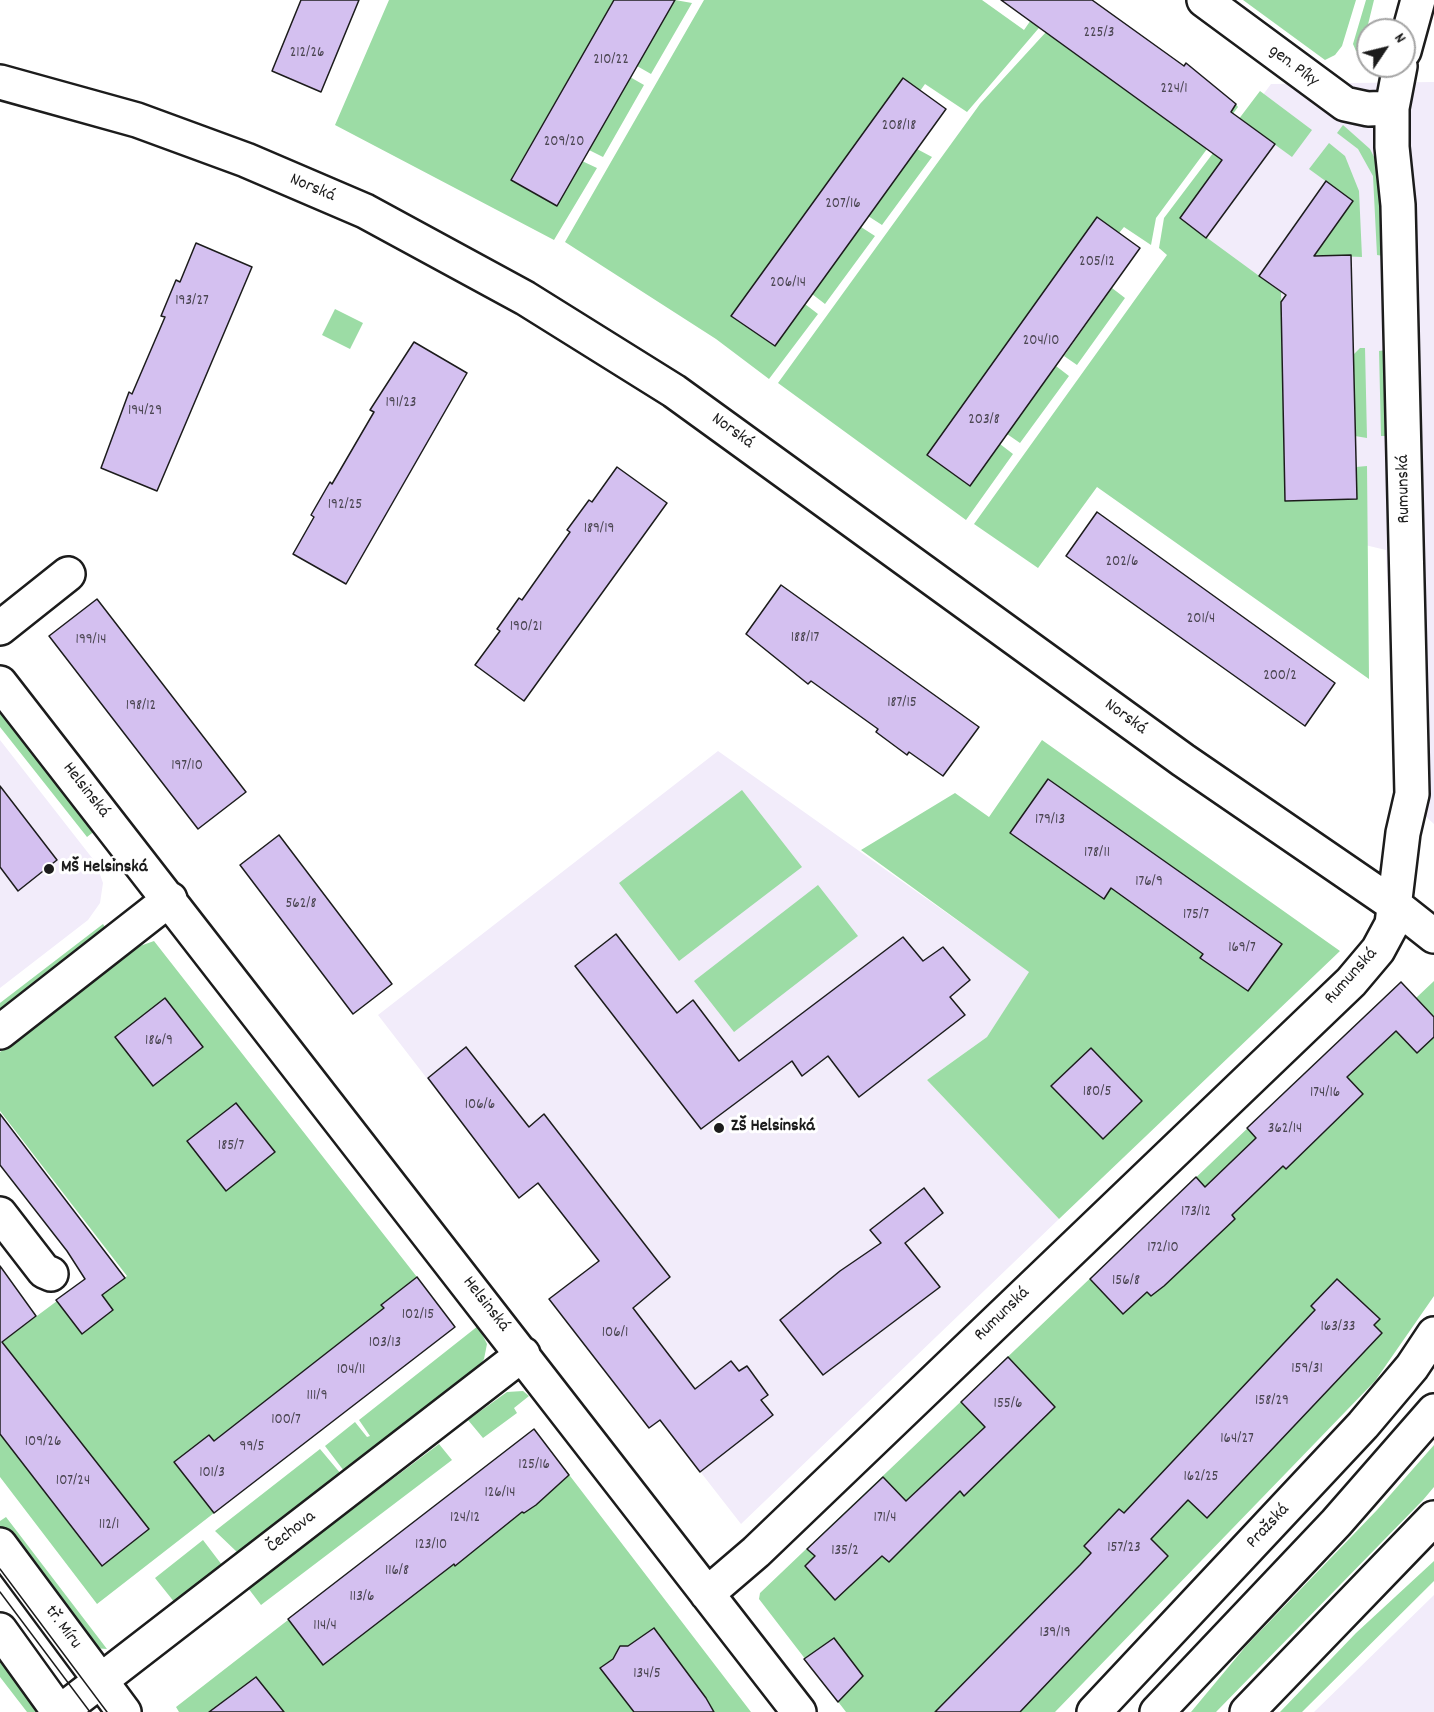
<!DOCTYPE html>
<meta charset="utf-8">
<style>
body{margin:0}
#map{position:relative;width:1434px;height:1712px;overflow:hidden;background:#fff;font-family:Dekko,sans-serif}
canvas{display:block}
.north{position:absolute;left:1356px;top:18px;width:60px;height:60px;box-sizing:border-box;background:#fff;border:2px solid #a4a4a4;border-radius:50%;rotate:55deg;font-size:16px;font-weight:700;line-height:24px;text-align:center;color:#1c1c1c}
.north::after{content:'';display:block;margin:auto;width:21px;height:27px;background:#1c1c1c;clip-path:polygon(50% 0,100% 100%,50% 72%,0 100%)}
</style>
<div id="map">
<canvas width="1434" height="1712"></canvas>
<div class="north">N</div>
</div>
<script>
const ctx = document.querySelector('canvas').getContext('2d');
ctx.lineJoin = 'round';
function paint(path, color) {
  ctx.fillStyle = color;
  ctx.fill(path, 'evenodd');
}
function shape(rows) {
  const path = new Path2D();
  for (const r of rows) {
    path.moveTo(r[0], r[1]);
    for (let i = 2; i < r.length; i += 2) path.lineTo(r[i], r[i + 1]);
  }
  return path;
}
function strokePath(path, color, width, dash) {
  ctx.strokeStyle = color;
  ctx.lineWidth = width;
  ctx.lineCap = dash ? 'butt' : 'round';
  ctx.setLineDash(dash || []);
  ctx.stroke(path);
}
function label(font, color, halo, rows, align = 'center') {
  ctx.font = font + ' Dekko,sans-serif';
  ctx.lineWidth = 6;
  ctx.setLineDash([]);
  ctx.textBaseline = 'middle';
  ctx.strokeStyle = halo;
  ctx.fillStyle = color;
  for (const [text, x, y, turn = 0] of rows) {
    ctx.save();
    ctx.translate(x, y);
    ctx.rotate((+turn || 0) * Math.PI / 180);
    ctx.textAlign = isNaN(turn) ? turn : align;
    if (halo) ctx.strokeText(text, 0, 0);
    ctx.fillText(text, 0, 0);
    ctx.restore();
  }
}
const built = shape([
 [1434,82,1434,824,1396,790,1386,550,1268,522,1171,218,1271,84],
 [0,740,96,863,103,883,100,903,88,920,0,988],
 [718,751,1030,972,987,1037,927,1080,1059,1219,741,1524,660,1420,649,1428,549,1299,599,1261,558,1208,547,1177,519,1198,378,1015],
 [1434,1595,1434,1712,1314,1712,1433,1596]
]);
const green = shape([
 [389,0,614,0,511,179,582,161,597,168,554,240,335,125],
 [675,0,692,3,651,74,637,66],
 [704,0,982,0,1024,30,1042,4,1050,15,967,112,925,84,920,91,903,78,731,316,775,346,805,304,818,314,769,379,716,339,565,242],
 [1243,0,1356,0,1342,46,1335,55,1325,60],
 [1366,0,1374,0,1363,45,1368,47,1368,54,1363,55,1356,51,1353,44],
 [1046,32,1205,147,1236,104,1238,107,1156,218,1151,245,1124,227,1119,233,1097,217,927,455,970,486,1000,444,1013,454,966,520,778,383,980,104],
 [630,77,644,85,603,157,589,150],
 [1260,91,1312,130,1292,157,1248,125,1180,218,1281,292,1285,501,1356,499,1356,467,1367,466,1369,679,1097,487,1038,568,974,524,1167,255,1159,248,1164,218],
 [1343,125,1370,149,1380,169,1384,256,1377,255,1373,176,1358,149,1337,133],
 [1329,143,1345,156,1359,191,1362,257,1315,255,1353,201,1309,169],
 [917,149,932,157,882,225,868,216],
 [861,227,875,236,825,304,812,294],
 [1112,288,1125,298,1077,365,1064,356],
 [335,309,363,323,350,349,322,335],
 [1360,348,1365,348,1367,438,1355,436,1353,355],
 [1386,350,1389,436,1381,436,1379,351],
 [1056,366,1069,376,1020,443,1007,434],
 [0,706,96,830,87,837,0,727],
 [1042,740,1340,951,1059,1219,927,1080,987,1037,1029,972,861,850,955,793,989,817],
 [742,790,802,867,679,961,619,883],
 [818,885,858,936,734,1032,694,981],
 [103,924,107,930,0,1011,0,1003],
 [154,941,417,1277,382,1304,383,1309,214,1441,209,1435,174,1462,214,1513,97,1604,0,1477,0,1434,101,1566,149,1529,2,1342,57,1301,82,1334,113,1310,102,1295,127,1276,0,1111,0,1052,140,946],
 [1434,981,1434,1296,1375,1381,1055,1712,846,1712,759,1599,760,1593,1401,982,1416,998],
 [478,1326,487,1344,484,1359,478,1367,344,1471,325,1446,355,1422,367,1437,370,1436,359,1420],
 [523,1391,529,1396,514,1408,517,1413,483,1438,468,1420,507,1392],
 [534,1429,751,1712,179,1712,176,1707],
 [439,1444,452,1460,261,1605,248,1588],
 [1434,1445,1434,1487,1423,1500,1216,1712,1191,1712,1246,1646,1377,1510],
 [320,1449,341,1474,238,1553,215,1531],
 [6,1517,107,1649,94,1648,0,1529,0,1521],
 [203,1540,222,1565,175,1603,155,1578],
 [1434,1561,1434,1581,1302,1712,1280,1712,1356,1633],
 [0,1649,46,1712,27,1712,0,1677]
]);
const building = shape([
 [301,0,359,0,321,92,272,71,301,0],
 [614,0,675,0,557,206,511,180,614,0],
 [1001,0,1092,0,1184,66,1186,63,1236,104,1231,112,1275,144,1206,238,1180,218,1222,160,1001,0],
 [903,78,946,109,775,346,731,316,903,78],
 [1326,181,1353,201,1314,256,1351,255,1357,499,1285,501,1281,302,1286,295,1259,276,1326,181],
 [1097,217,1140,248,970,486,927,455,1097,217],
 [196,243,252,267,157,491,101,468,129,392,132,394,165,317,161,316,176,280,180,282,196,243],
 [414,342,467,373,346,584,293,554,314,517,311,515,330,482,332,484,374,412,370,410,414,342],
 [617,467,667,503,524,701,475,665,500,631,497,629,519,598,522,600,570,532,567,530,589,500,592,502,617,467],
 [1097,512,1335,683,1305,726,1066,556,1097,512],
 [781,585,979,727,943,776,909,752,907,755,876,732,878,729,811,681,808,684,746,634,781,585],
 [97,599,246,792,198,829,49,636,97,599],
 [1048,779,1282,944,1248,991,1200,958,1203,954,1111,888,1104,899,1010,833,1048,779],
 [0,786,57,860,18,891,0,867,0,786],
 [279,835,392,984,353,1014,240,865,279,835],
 [616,934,677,1013,693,1000,739,1061,903,937,923,961,943,947,970,980,950,997,965,1015,859,1097,828,1056,802,1076,792,1061,701,1129,575,966,616,934],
 [1401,982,1434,1017,1434,1037,1417,1053,1396,1031,1347,1077,1363,1094,1286,1169,1283,1166,1232,1215,1235,1219,1164,1286,1151,1296,1147,1292,1123,1314,1090,1279,1196,1177,1205,1187,1256,1138,1247,1128,1401,982],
 [165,998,203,1047,153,1086,115,1037,165,998],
 [466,1047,529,1127,544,1114,670,1277,633,1308,695,1389,731,1361,739,1371,747,1366,768,1395,761,1400,773,1415,700,1472,660,1420,649,1428,549,1299,599,1261,538,1183,519,1198,428,1078,466,1047],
 [1091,1048,1142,1101,1103,1139,1051,1086,1091,1048],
 [236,1103,275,1152,226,1191,187,1141,236,1103],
 [0,1114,125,1278,102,1295,113,1310,82,1334,56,1300,85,1279,67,1251,0,1165,0,1114],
 [924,1188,943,1213,905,1243,940,1287,823,1375,780,1320,840,1271,881,1243,870,1230,924,1188],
 [0,1266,36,1316,2,1342,149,1529,102,1566,0,1434,0,1266],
 [417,1277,455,1327,214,1513,174,1462,209,1435,214,1441,384,1308,381,1305,417,1277],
 [1337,1279,1380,1319,1374,1325,1382,1333,1207,1518,1188,1500,1151,1539,1168,1556,1020,1712,935,1712,1080,1565,1091,1553,1084,1546,1119,1509,1124,1513,1315,1310,1311,1306,1337,1279],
 [1008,1357,1055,1407,964,1496,960,1491,889,1562,882,1556,835,1600,805,1566,815,1556,807,1549,883,1477,906,1501,985,1427,961,1402,1008,1357],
 [534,1429,569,1475,536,1505,524,1513,522,1512,455,1566,454,1564,323,1665,288,1619,534,1429],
 [654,1628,706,1698,714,1712,634,1712,600,1668,613,1659,620,1646,628,1646,654,1628],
 [834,1638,863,1676,838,1702,804,1659,834,1638],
 [256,1677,284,1712,209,1712,256,1677]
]);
const minor = shape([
 [1204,0,1345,104,1368,109,1392,108],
 [1404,51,1418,0],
 [0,82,137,120,246,160,365,211,525,298,674,391,1183,760,1396,906,1434,936],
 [0,628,68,574],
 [0,683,799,1712],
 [0,1032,170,899],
 [0,1214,44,1271,51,1274],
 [707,1594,756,1552,1351,982,1378,950,1392,924,1403,833,1412,794,1398,205,1392,147,1392,108,1400,66],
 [60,1712,523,1354],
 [1094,1712,1363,1425,1412,1367,1434,1334]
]);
const major = shape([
 [0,1545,124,1712],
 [0,1630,59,1712],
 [1157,1712,1336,1523,1434,1411],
 [1247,1712,1434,1518]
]);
const tram = shape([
 [0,1569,107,1712],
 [0,1592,90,1712]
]);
const markers = [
 [49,869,6,"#1c1c1c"],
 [719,1128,6,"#1c1c1c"]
];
const numberNames = [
 ["225/3",1099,34],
 ["212/26",307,54],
 ["210/22",611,61],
 ["224/1",1174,90],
 ["208/18",899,127],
 ["209/20",564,143],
 ["207/16",843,205],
 ["205/12",1097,263],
 ["206/14",788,284],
 ["193/27",192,302],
 ["204/10",1041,342],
 ["191/23",401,404],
 ["194/29",145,412],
 ["203/8",984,421],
 ["192/25",345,506],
 ["189/19",599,530],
 ["202/6",1122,563],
 ["201/4",1201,620],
 ["190/21",526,628],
 ["188/17",805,639],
 ["199/14",91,641],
 ["200/2",1280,677],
 ["187/15",902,704],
 ["198/12",141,707],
 ["197/10",187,767],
 ["179/13",1050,821],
 ["178/11",1097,854],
 ["176/9",1149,883],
 ["562/8",301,905],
 ["175/7",1196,916],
 ["169/7",1242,949],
 ["186/9",159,1042],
 ["180/5",1097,1093],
 ["174/16",1325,1094],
 ["106/6",480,1106],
 ["362/14",1285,1130],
 ["185/7",231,1147],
 ["173/12",1196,1213],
 ["172/10",1163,1249],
 ["156/8",1126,1282],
 ["102/15",418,1316],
 ["163/33",1338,1328],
 ["106/1",615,1334],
 ["103/13",385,1344],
 ["159/31",1307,1370],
 ["104/11",351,1371],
 ["111/9",317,1397],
 ["158/29",1272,1402],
 ["155/6",1008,1405],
 ["100/7",286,1421],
 ["164/27",1237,1440],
 ["109/26",43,1443],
 ["99/5",252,1448],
 ["125/16",534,1466],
 ["101/3",212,1474],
 ["162/25",1201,1478],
 ["107/24",73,1482],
 ["126/14",500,1494],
 ["124/12",465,1519],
 ["171/4",885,1519],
 ["112/1",109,1526],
 ["123/10",431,1546],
 ["157/23",1124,1549],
 ["135/2",845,1552],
 ["116/8",397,1572],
 ["113/6",362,1598],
 ["114/4",325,1627],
 ["139/19",1055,1634],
 ["134/5",647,1675]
];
const streetNames = [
 ["gen. Píky",1293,67,37],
 ["Norská",312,189,23],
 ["Norská",732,432,36],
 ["Rumunská",1405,489,-91],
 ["Norská",1125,718,36],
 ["Helsinská",85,791,52],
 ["Rumunská",1352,977,-48],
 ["Helsinská",485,1305,52],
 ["Rumunská",1003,1315,-44],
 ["Pražská",1269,1527,-47],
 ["Čechova",292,1533,-38],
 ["tř. Míru",62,1628,53]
];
const poiNames = [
 ["MŠ Helsinská",61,869],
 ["ZŠ Helsinská",731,1128]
];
paint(built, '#f2ecfa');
paint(green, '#9cdca5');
paint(building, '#d4c0f0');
strokePath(building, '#1c1c1c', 1.5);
strokePath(minor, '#1c1c1c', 38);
strokePath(major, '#1c1c1c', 38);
strokePath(minor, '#fff', 33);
strokePath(major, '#fff', 33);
strokePath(tram, '#1c1c1c', 1.5);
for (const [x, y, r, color] of markers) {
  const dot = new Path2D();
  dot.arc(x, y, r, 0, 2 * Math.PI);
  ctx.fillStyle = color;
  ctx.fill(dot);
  strokePath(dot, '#fff', 2);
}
label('15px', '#4a4551', null, numberNames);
label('18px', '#1c1c1c', '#fff', streetNames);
label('bold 18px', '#1c1c1c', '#fff', poiNames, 'left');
</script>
